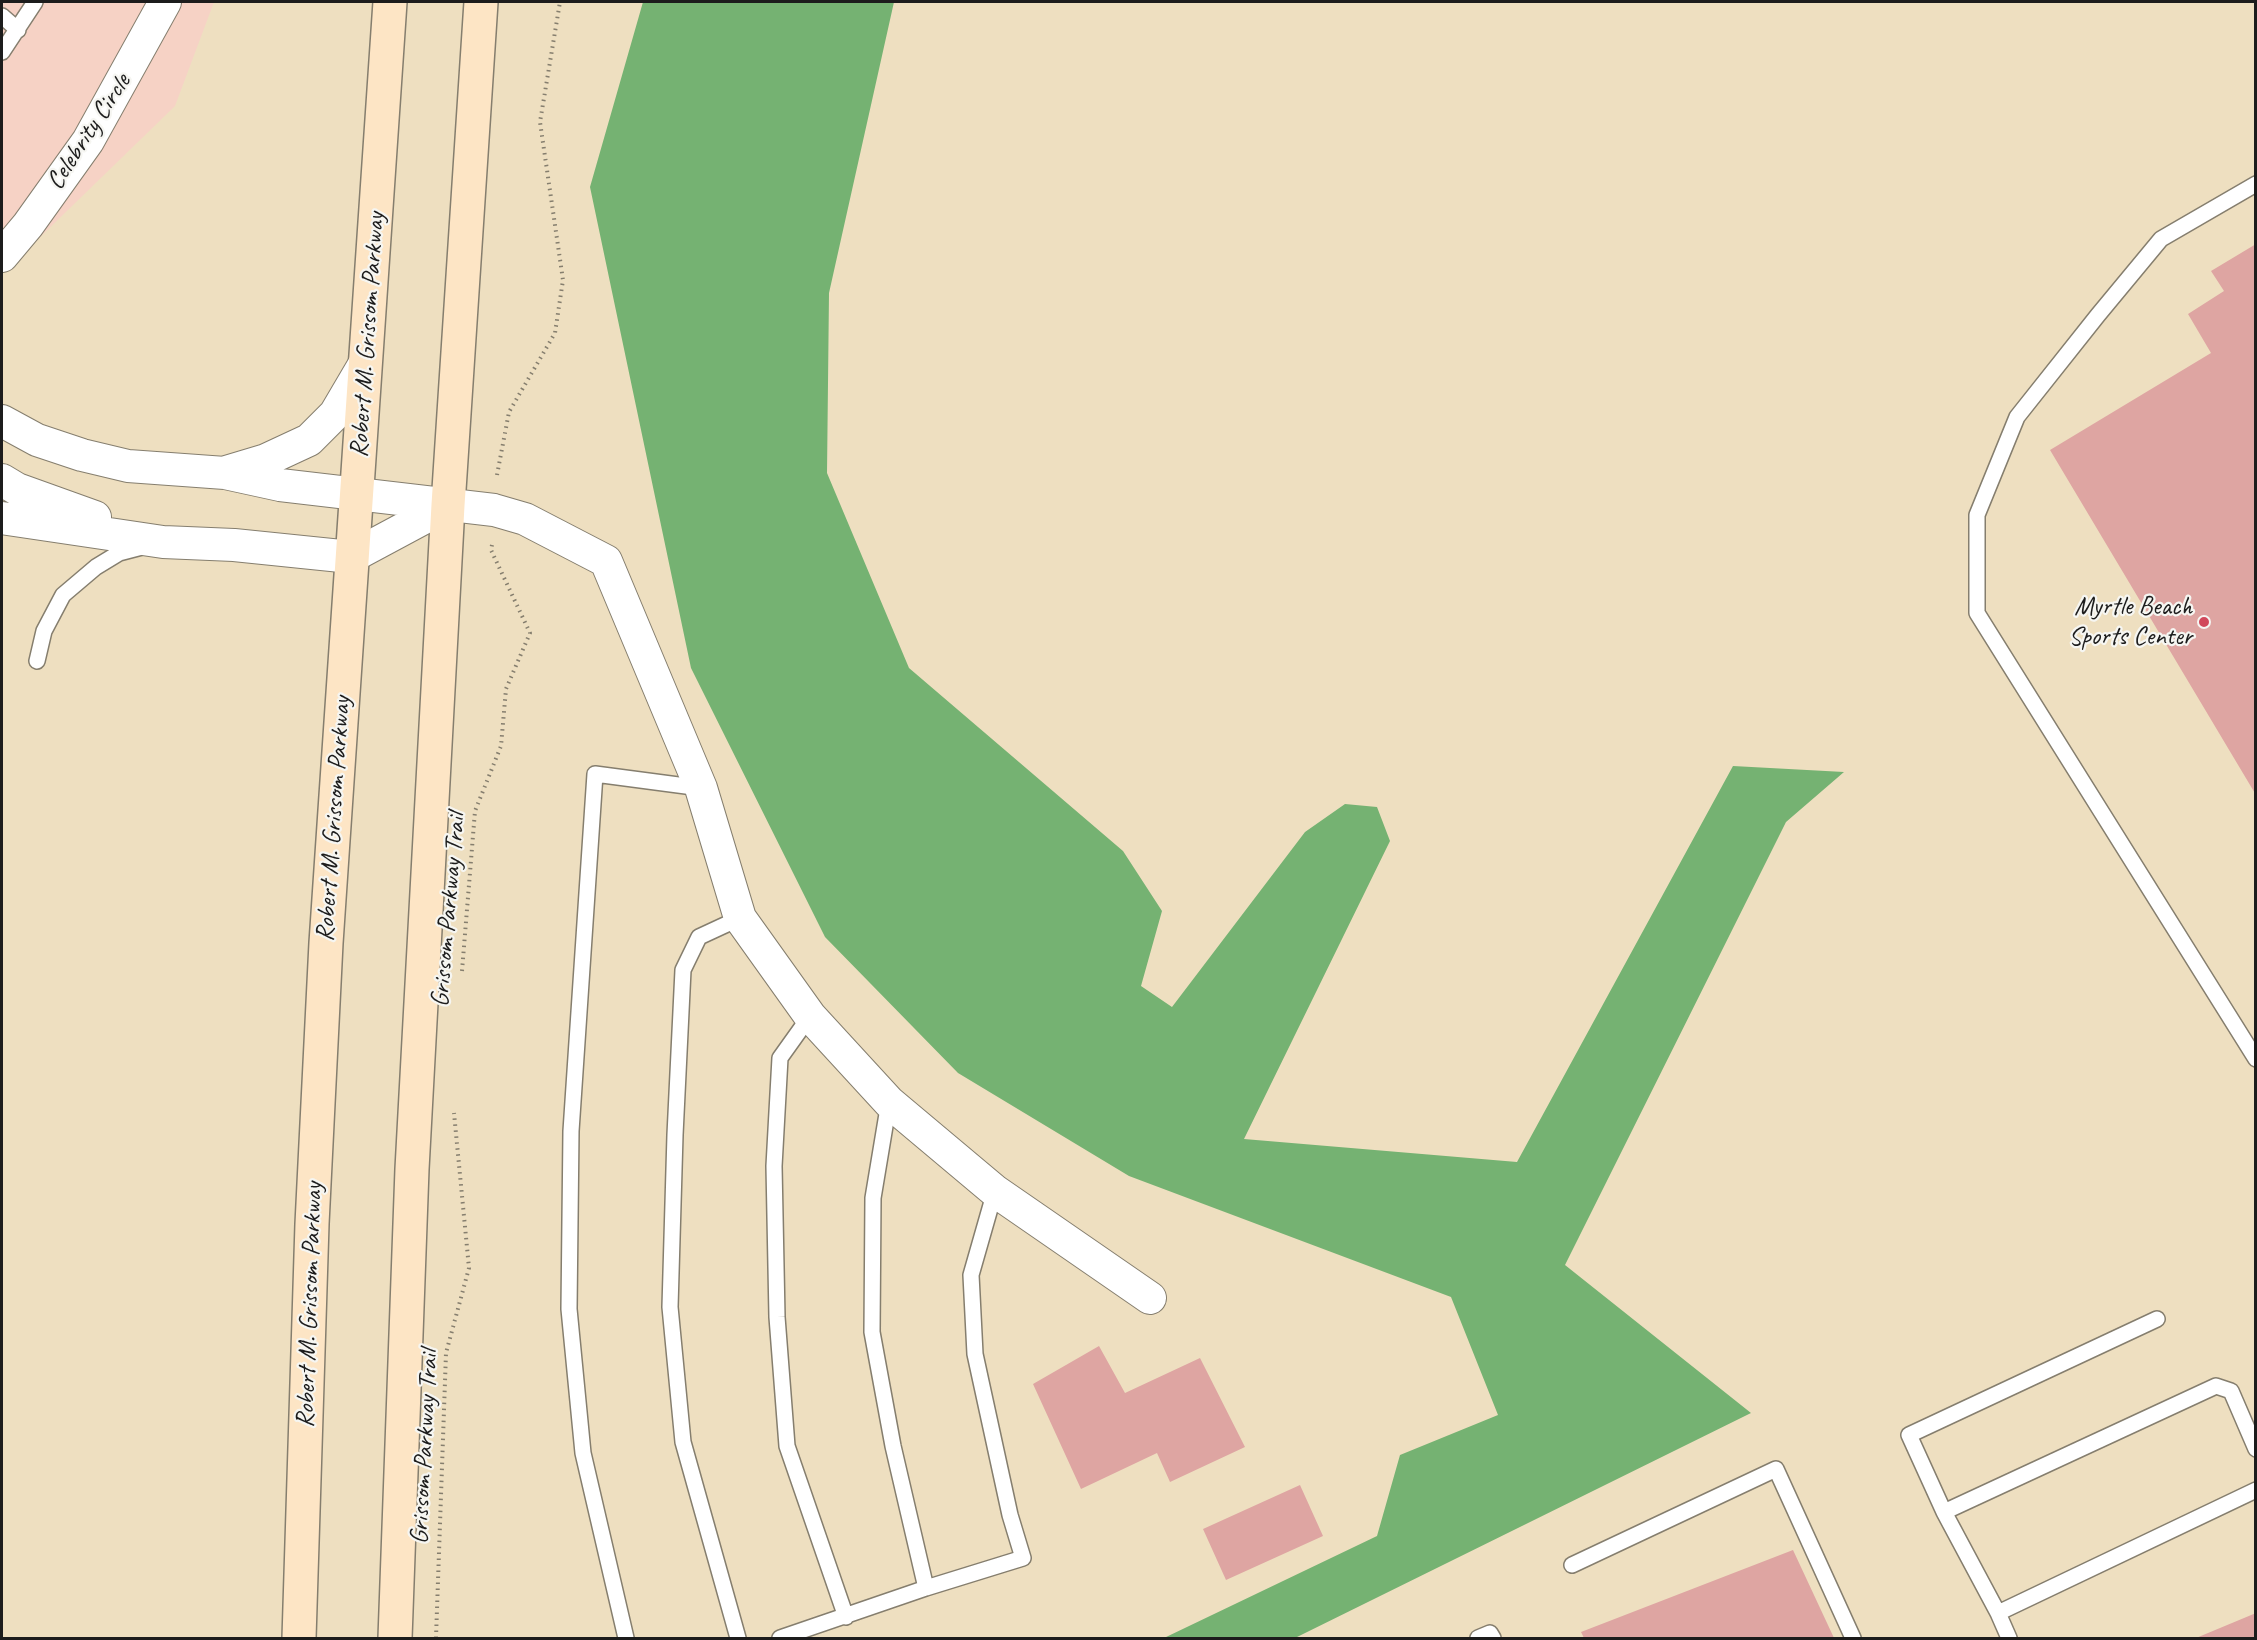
<!DOCTYPE html>
<style>
body{margin:0}
#map{position:relative;width:2257px;height:1640px;overflow:hidden;background:#eedfc0;font-family:Caveat,sans-serif}
canvas{display:block}
.frame{position:absolute;inset:0;border:3px solid #1c1c1c;pointer-events:none}
</style>
<div id="map">
<canvas width="2257" height="1640"></canvas>
<div class="frame"></div>
</div>
<script>
const ctx = document.querySelector('canvas').getContext('2d');
ctx.lineJoin = 'round';
function paint(path, color) {
  ctx.fillStyle = color;
  ctx.fill(path, 'evenodd');
}
function shape(rows) {
  const path = new Path2D();
  for (const r of rows) {
    path.moveTo(r[0], r[1]);
    for (let i = 2; i < r.length; i += 2) path.lineTo(r[i], r[i + 1]);
  }
  return path;
}
function strokePath(path, color, width, dash) {
  ctx.strokeStyle = color;
  ctx.lineWidth = width;
  ctx.lineCap = dash ? 'butt' : 'round';
  ctx.setLineDash(dash || []);
  ctx.stroke(path);
}
function label(font, color, halo, rows, align = 'center') {
  ctx.font = font + ' Caveat,sans-serif';
  ctx.lineWidth = 4.5;
  ctx.setLineDash([]);
  ctx.textBaseline = 'middle';
  ctx.strokeStyle = halo;
  ctx.fillStyle = color;
  for (const [text, x, y, turn = 0] of rows) {
    ctx.save();
    ctx.translate(x, y);
    ctx.rotate((+turn || 0) * Math.PI / 180);
    ctx.textAlign = isNaN(turn) ? turn : align;
    if (halo) ctx.strokeText(text, 0, 0);
    ctx.fillText(text, 0, 0);
    ctx.restore();
  }
}
const built = shape([
 [2,2,214,2,175,106,2,274]
]);
const forest = shape([
 [643,2,894,2,829,293,827,473,909,668,1123,851,1162,911,1141,986,1172,1007,1305,832,1345,804,1377,807,1390,841,1244,1139,1517,1162,1733,766,1844,772,1786,822,1565,1265,1751,1413,1295,1638,1164,1638,1377,1536,1400,1455,1498,1415,1451,1297,1129,1176,958,1073,825,937,691,668,590,187]
]);
const building = shape([
 [2256,244,2256,795,2050,450,2211,353,2188,314,2224,291,2211,271],
 [1099,1346,1125,1393,1200,1358,1245,1447,1170,1482,1157,1453,1081,1489,1033,1384],
 [1300,1485,1323,1536,1226,1580,1203,1529],
 [1793,1550,1834,1638,1584,1638,1581,1632],
 [2256,1613,2256,1638,2196,1638]
]);
const path = shape([
 [497,475,509,412,555,333,563,280,540,122,560,2],
 [462,971,475,811,501,746,506,689,530,633,491,550,492,545],
 [436,1638,446,1353,469,1268,454,1113]
]);
const service = shape([
 [2,16,18,30],
 [2,52,35,2],
 [2256,184,2161,239,2098,315,2017,417,1977,515,1977,613,2256,1059],
 [37,661,44,631,63,595,96,567,119,553,142,547],
 [810,1016,780,1058,774,1166,777,1317,787,1446,846,1617],
 [889,1102,873,1198,872,1332,893,1446,926,1588],
 [2157,1319,1909,1435,1944,1512,2216,1386,2231,1391,2256,1449],
 [1944,1512,1998,1613],
 [1572,1565,1776,1469,1853,1638],
 [626,1638,583,1453,569,1309,571,1131,595,774,701,788],
 [738,1638,683,1442,670,1307,675,1135,683,970,699,937,740,918],
 [780,1638,926,1588,1023,1558,1010,1515,975,1354,971,1275,995,1191],
 [1478,1638,1490,1633,1493,1638],
 [2009,1638,1998,1613,2256,1490]
]);
const minor = shape([
 [2,256,28,225,88,141,165,2],
 [2,421,37,440,82,455,128,466,225,473,280,485,494,510,525,519,606,561,701,788,740,918,810,1016,889,1102,995,1191,1150,1298],
 [226,472,266,460,309,440,335,414,365,363],
 [2,480,17,489,95,517],
 [2,518,163,542,234,545,351,557,448,505]
]);
const secondary = shape([
 [299,1638,312,1224,326,943,390,2],
 [395,1638,412,1169,448,505,481,2]
]);
const markers = [
 [2204,622,6,"#d1495b"]
];
const streetNames = [
 ["Celebrity Circle",89,132,-57],
 ["Robert M. Grissom Parkway",368,335,-86],
 ["Robert M. Grissom Parkway",334,819,-86],
 ["Grissom Parkway Trail",449,910,-85],
 ["Robert M. Grissom Parkway",310,1305,-88],
 ["Grissom Parkway Trail",425,1447,-87]
];
const poiNames = [
 ["Myrtle Beach",2192,607],
 ["Sports Center",2192,637]
];
paint(built, '#f6d2c5');
paint(forest, '#75b272');
paint(building, '#dea5a2');
strokePath(service, '#857e6e', 18);
strokePath(minor, '#857e6e', 34);
strokePath(secondary, '#857e6e', 36);
strokePath(path, '#857e6e', 4, [1.5, 4.5]);
strokePath(service, '#fff', 15);
strokePath(minor, '#fff', 32);
strokePath(secondary, '#fde5c5', 33);
for (const [x, y, r, color] of markers) {
  const dot = new Path2D();
  dot.arc(x, y, r, 0, 2 * Math.PI);
  ctx.fillStyle = color;
  ctx.fill(dot);
  strokePath(dot, '#f6f6f2', 2);
}
label('26px', '#1c1c1c', '#f6f6f2', streetNames);
label('26px', '#1c1c1c', '#f6f6f2', poiNames, 'right');
</script>
